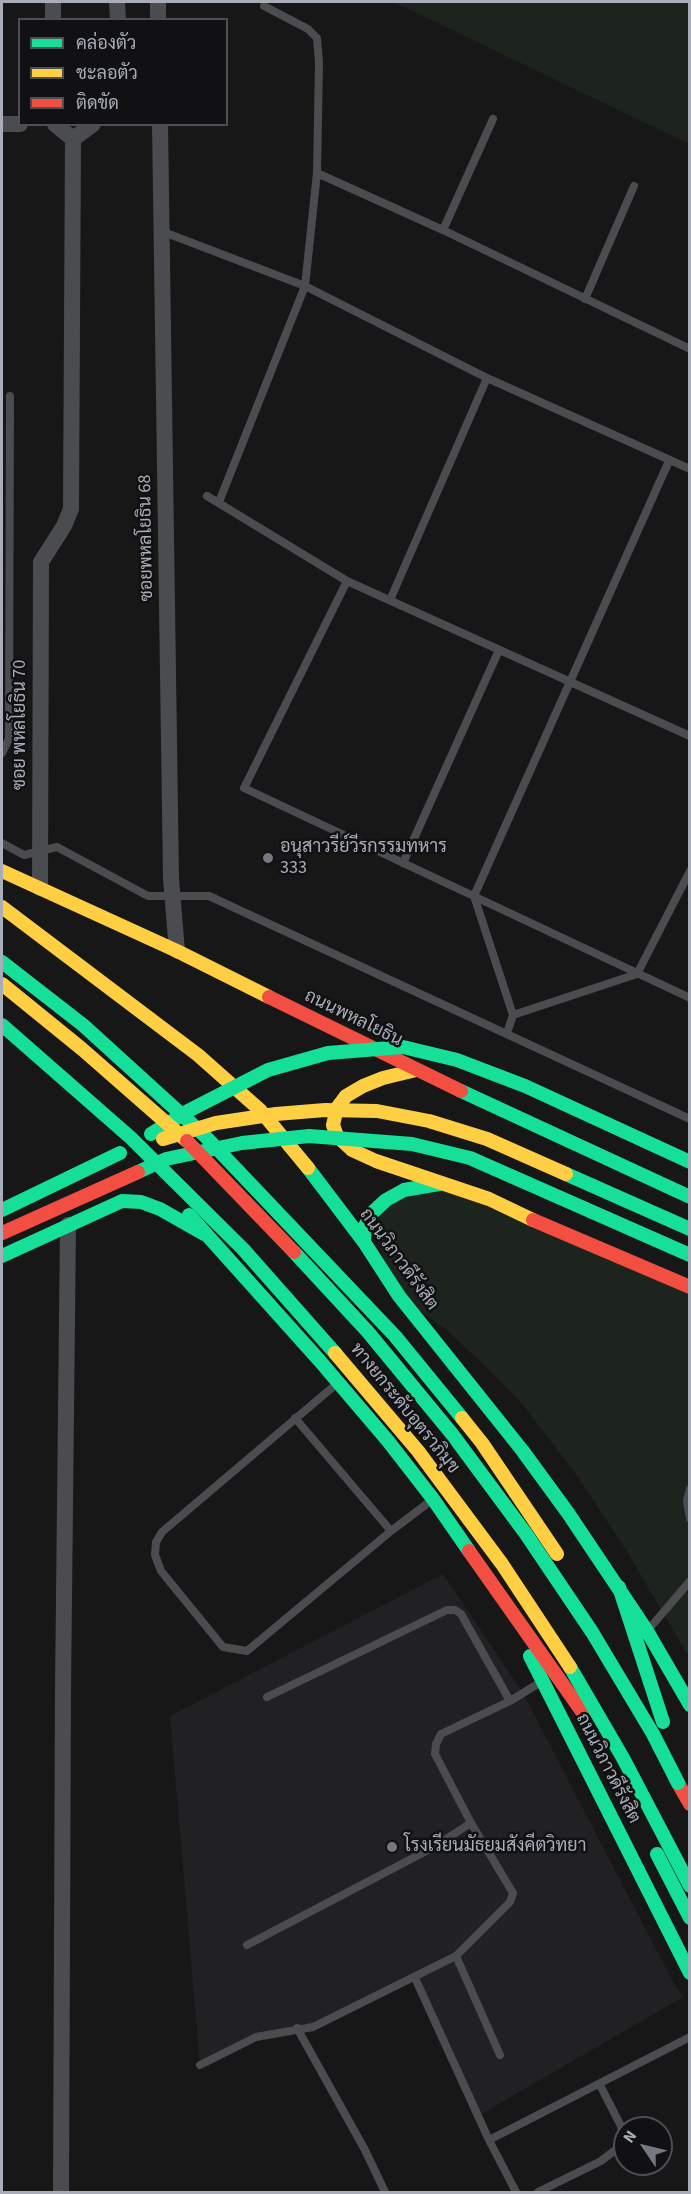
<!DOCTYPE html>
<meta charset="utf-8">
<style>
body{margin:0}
#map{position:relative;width:691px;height:2194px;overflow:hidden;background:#171717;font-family:"Source Sans 3",Sarabun,sans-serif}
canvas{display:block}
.frame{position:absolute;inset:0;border:3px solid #a8adb8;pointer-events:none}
.legend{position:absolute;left:18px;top:18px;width:210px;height:108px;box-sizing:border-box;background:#111113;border:2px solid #4d4f55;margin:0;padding:8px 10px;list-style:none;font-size:18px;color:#a8adb8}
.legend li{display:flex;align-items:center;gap:12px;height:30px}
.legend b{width:30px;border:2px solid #4d4f55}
.north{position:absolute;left:613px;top:2116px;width:60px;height:60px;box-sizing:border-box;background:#111113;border:2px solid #4d4f55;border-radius:50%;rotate:305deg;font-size:16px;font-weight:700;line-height:24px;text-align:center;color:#a8adb8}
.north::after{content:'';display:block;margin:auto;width:21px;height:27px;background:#757880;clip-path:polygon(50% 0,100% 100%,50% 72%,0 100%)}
</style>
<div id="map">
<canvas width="691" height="2194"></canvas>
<div class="frame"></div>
<ul class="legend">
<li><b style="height:8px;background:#16e098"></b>คล่องตัว</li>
<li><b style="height:8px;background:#ffcf43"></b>ชะลอตัว</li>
<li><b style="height:8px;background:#f24e42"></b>ติดขัด</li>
</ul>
<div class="north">N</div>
</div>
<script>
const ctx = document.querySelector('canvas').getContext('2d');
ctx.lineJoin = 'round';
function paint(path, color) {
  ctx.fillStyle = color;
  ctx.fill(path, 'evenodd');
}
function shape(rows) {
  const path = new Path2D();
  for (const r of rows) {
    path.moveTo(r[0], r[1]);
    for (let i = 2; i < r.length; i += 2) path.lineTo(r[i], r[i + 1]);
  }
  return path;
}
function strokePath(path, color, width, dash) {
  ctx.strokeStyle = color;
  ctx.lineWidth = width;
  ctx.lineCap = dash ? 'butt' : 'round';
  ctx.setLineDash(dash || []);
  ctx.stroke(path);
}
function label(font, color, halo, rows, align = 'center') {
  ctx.font = font + ' "Source Sans 3",Sarabun,sans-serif';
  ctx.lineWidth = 5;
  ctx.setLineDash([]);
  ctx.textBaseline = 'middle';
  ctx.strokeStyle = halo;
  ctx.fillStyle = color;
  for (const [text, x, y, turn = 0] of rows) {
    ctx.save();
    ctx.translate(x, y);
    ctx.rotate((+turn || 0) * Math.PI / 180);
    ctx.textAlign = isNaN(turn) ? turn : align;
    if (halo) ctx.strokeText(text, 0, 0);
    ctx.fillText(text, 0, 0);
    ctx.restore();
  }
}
const built = shape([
 [443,1574,523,1693,672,1980,683,1997,478,2116,414,1978,313,2027,275,2032,200,2065,170,1716]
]);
const green = shape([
 [394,2,689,2,689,144],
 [404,1190,454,1190,689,1294,689,1657,628,1553,578,1477,524,1406,485,1366,444,1328,399,1296,371,1225]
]);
const lane = shape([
 [317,173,443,230,690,349],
 [443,230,493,119],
 [161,231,305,286,487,378,690,469],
 [585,299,634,186],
 [207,496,347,581,690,736],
 [219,502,305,286,317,173,319,62,317,38,308,29,264,6],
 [347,581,244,788,690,998],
 [390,600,487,378],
 [2,753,9,739,10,396],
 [2,843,24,855,57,847,148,896,209,896,690,1119],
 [403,863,499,650],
 [513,1015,474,896,669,461],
 [507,1033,513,1015,637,974,690,871],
 [334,1386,162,1532,156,1542,155,1555,161,1571,223,1647,247,1651,391,1531,428,1503],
 [295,1418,391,1531],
 [690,1489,687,1501,690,1518],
 [648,1630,690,1581],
 [267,1697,447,1610,455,1610,461,1614,510,1701],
 [247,1945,432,1848,471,1823,435,1754,436,1744,441,1734,510,1701,541,1682],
 [456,1956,500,2055],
 [415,1978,489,2140,516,2192],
 [297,2028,365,2150,385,2192],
 [200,2065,256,2037,313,2027,456,1956,510,1902,513,1893,471,1823],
 [489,2140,690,2037],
 [538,2192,601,2161,618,2148,623,2138,621,2126,600,2085]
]);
const street = shape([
 [117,2,118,20],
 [158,2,158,20],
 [53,20,53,2],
 [2,124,20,124],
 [55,124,73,139],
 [160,124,171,879,177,951],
 [73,139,93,124],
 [40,888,41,562,64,526,71,509,73,139],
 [61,2192,63,1691,68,1225]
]);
const fast = shape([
 [2,962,83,1025,204,1135,395,1336,462,1418],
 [461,1091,690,1197],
 [308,1168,364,1242,399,1296,522,1450,568,1513,647,1631,690,1705],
 [2,1210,120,1153],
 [189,1215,319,1360,388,1441,433,1499,469,1551],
 [364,1242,365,1226,373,1212,386,1200,404,1190,439,1184],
 [2,1256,122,1201,141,1202,160,1209,204,1234],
 [619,1587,663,1722],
 [530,1656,690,1973],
 [657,1854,690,1918]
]);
const slow = shape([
 [2,871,177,951,269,997],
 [2,907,198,1055,260,1110,308,1168],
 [416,1070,383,1078,363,1086,346,1096,337,1108,333,1125,337,1136,352,1150,376,1161,489,1199,533,1220],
 [462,1418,482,1443,557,1554]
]);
const jam = shape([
 [269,997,461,1091],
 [533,1220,690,1287],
 [469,1551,583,1713],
 [678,1783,690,1804]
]);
const fastBridge = shape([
 [2,1025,131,1138,243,1249,335,1353],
 [151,1134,188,1111,268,1070,328,1053,403,1047,457,1060,525,1086,690,1162],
 [138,1172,166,1159,242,1143,309,1136,412,1144,470,1158,690,1255],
 [566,1174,690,1229],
 [294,1252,368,1332,452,1434,526,1534,592,1632,653,1734,678,1783],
 [570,1667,623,1758,690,1886]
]);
const slowBridge = shape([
 [2,984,82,1049,187,1141],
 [163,1139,216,1123,276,1114,325,1110,377,1111,429,1121,487,1139,566,1174],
 [335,1353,418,1451,502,1564,570,1667]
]);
const jamBridge = shape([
 [187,1141,294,1252],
 [2,1233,138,1172]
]);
const markers = [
 [268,858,6,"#757880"],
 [392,1847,6,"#757880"]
];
const streetNames = [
 ["ซอยพหลโยธิน 68",147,538,-91],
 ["ซอย พหลโยธิน 70",21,725,-90],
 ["ถนนพหลโยธิน",353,1019,26],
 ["ถนนวิภาวดีรังสิต",398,1260,54],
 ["ทางยกระดับอุตราภิมุข",404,1409,51],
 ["ถนนวิภาวดีรังสิต",607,1769,63]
];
const poiNames = [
 ["อนุสาวรีย์วีรกรรมทหาร",280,848],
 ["333",280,869],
 ["โรงเรียนมัธยมสังคีตวิทยา",404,1847]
];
paint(built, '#212123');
paint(green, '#1d241e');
strokePath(lane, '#4b4c50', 8);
strokePath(street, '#4b4c50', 16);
strokePath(fast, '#16e098', 14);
strokePath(slow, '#ffcf43', 14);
strokePath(jam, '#f24e42', 14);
strokePath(fastBridge, '#16e098', 14);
strokePath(slowBridge, '#ffcf43', 14);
strokePath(jamBridge, '#f24e42', 14);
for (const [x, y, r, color] of markers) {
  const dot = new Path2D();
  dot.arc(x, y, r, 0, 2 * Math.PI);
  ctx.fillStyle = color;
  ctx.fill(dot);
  strokePath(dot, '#111113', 2);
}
label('18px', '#a8adb8', '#111113', streetNames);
label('18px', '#a8adb8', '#111113', poiNames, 'left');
</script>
